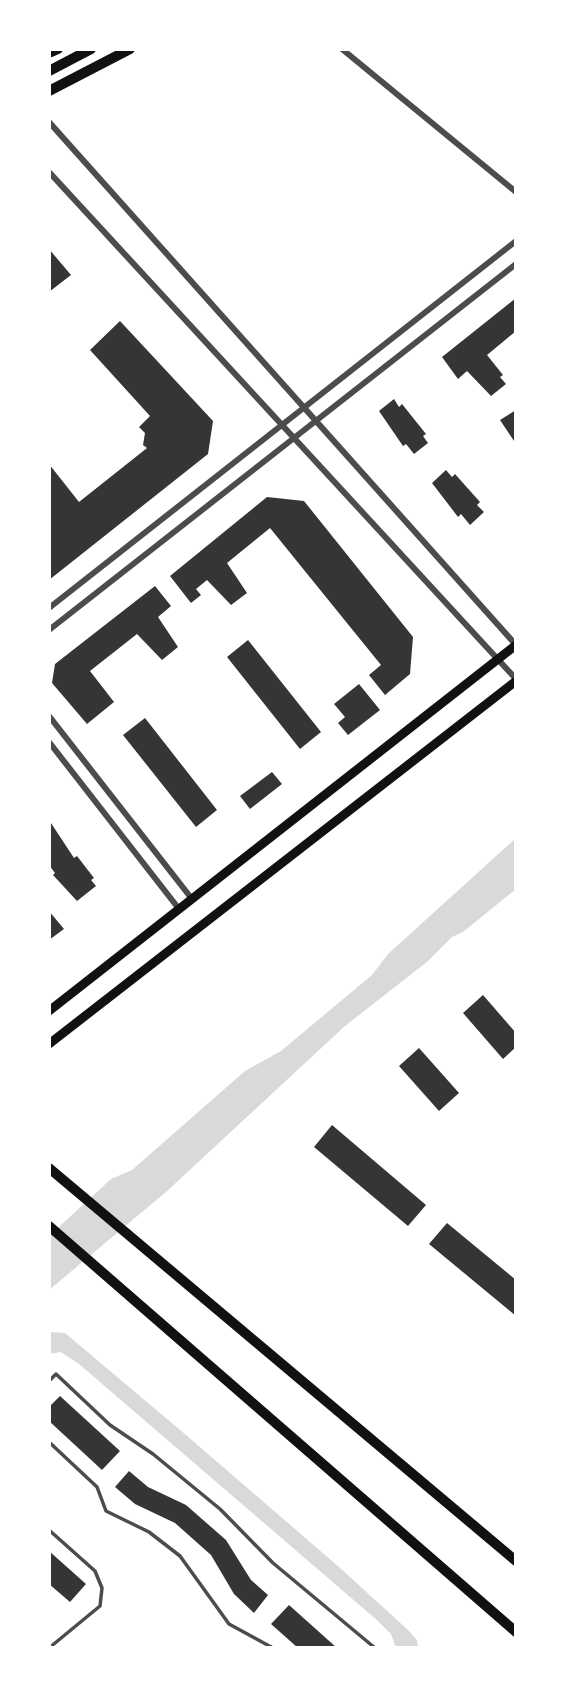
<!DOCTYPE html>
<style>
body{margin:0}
#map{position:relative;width:565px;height:1697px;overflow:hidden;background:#fff;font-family:"Alegreya Sans",sans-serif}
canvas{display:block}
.frame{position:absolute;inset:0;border:51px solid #fff;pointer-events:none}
</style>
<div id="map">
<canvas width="565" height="1697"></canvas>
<div class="frame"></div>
</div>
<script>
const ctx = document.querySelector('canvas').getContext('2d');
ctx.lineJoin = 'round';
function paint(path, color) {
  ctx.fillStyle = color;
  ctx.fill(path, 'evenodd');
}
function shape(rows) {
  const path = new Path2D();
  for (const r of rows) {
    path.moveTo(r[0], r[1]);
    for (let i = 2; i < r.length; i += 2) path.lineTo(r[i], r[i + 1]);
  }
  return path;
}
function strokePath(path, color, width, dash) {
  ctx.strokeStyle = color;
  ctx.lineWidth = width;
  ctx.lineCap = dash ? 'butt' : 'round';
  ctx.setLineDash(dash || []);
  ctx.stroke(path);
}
const water = shape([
 [516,838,516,889,463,932,452,937,428,961,345,1026,166,1192,49,1290,49,1236,111,1179,132,1170,245,1071,281,1051,372,975,388,954],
 [49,1332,65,1333,186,1435,339,1567,408,1630,417,1640,418,1648,396,1648,391,1634,378,1621,79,1364,61,1352,49,1354]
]);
const building = shape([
 [49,249,71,275,49,292],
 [516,298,516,331,487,355,503,375,500,377,506,384,491,396,467,371,458,379,442,357],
 [120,321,213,421,208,454,49,580,49,464,79,502,147,448,143,445,145,433,139,427,150,416,90,350],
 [394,399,399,407,402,404,426,434,423,436,428,443,414,454,406,444,403,446,379,411],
 [516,410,516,444,500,420],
 [446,470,452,477,455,474,480,502,477,505,484,512,470,525,461,514,458,517,432,483],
 [267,497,304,501,413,637,410,674,385,695,369,675,381,665,270,528,227,563,247,593,231,605,207,580,196,589,201,595,191,603,170,576],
 [155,586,171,606,158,617,178,647,162,660,137,634,90,671,114,702,87,724,52,683,55,664],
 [248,640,321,732,300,749,227,657],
 [359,684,380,710,348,735,338,723,345,717,334,704],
 [145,718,217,810,196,827,123,735],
 [272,772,282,784,250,809,240,796],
 [51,823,74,858,77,856,94,878,91,880,96,886,77,901,53,875,55,873,49,865],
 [49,911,64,929,49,940],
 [483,995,516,1033,516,1047,503,1059,463,1013],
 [419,1048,459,1093,439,1111,399,1066],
 [332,1125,426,1205,408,1226,314,1147],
 [447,1223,516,1280,516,1316,429,1244],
 [60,1396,120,1451,102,1470,49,1421,49,1407],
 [129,1471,148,1487,186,1505,226,1540,251,1580,268,1595,254,1613,234,1594,211,1555,175,1523,135,1504,115,1487],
 [49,1551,86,1584,70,1602,49,1584],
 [289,1605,337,1648,298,1648,271,1624]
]);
const service = shape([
 [49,1381,56,1374,110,1425,153,1454,220,1509,273,1563,375,1648],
 [49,1442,97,1487,106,1511,149,1532,180,1556,229,1624,273,1648],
 [49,1530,95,1571,102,1588,100,1606,49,1648]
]);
const minor = shape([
 [342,49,516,192],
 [49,122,516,645],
 [49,172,516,679],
 [49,608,516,241],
 [49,630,516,264],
 [49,716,192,899],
 [49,742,179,909]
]);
const secondary = shape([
 [49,1011,516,645],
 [49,1044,516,681]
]);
const primary = shape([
 [49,53,58,49],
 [49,71,91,49],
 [49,91,130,49],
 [49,1168,516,1561],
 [49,1226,516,1632]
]);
paint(water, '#d9d9d9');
paint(building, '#353535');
strokePath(service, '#4c4c4c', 3.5);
strokePath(minor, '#4c4c4c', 6);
strokePath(secondary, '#111', 9);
strokePath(primary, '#111', 10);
</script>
